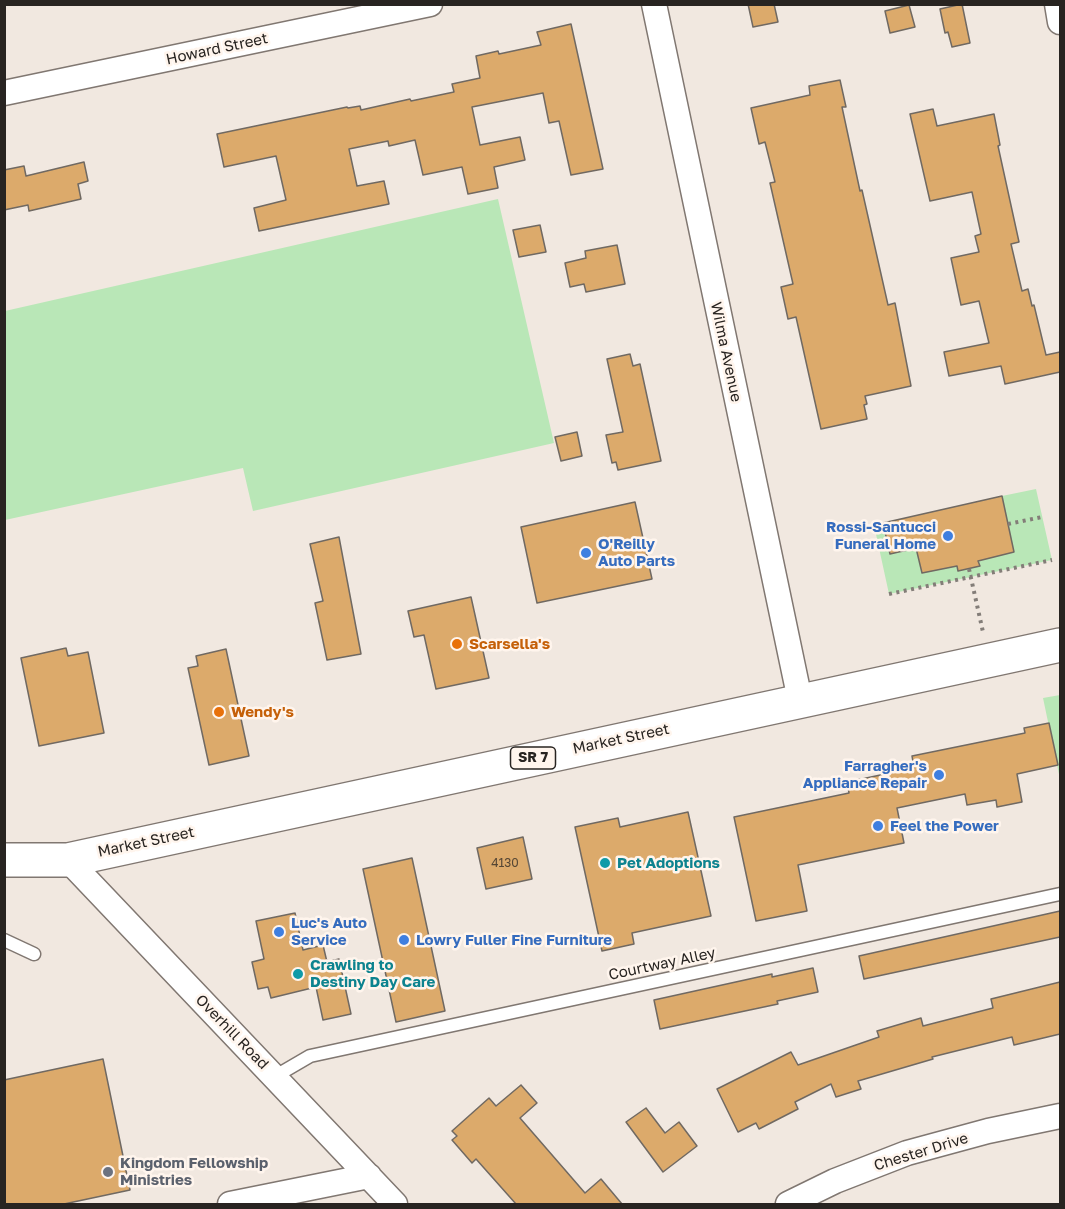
<!DOCTYPE html>
<style>
body{margin:0}
#map{position:relative;width:1065px;height:1209px;overflow:hidden;background:#f1e8e0;font-family:"Golos Text",sans-serif}
canvas{display:block}
.frame{position:absolute;inset:0;border:6px solid #282421;pointer-events:none}
</style>
<div id="map">
<canvas width="1065" height="1209"></canvas>
<div class="frame"></div>
</div>
<script>
const ctx = document.querySelector('canvas').getContext('2d');
ctx.lineJoin = 'round';
function paint(path, color) {
  ctx.fillStyle = color;
  ctx.fill(path, 'evenodd');
}
function shape(rows) {
  const path = new Path2D();
  for (const r of rows) {
    path.moveTo(r[0], r[1]);
    for (let i = 2; i < r.length; i += 2) path.lineTo(r[i], r[i + 1]);
  }
  return path;
}
function strokePath(path, color, width, dash) {
  ctx.strokeStyle = color;
  ctx.lineWidth = width;
  ctx.lineCap = dash ? 'butt' : 'round';
  ctx.setLineDash(dash || []);
  ctx.stroke(path);
}
function label(font, color, halo, rows, align = 'center') {
  ctx.font = font + ' "Golos Text",sans-serif';
  ctx.lineWidth = 5;
  ctx.setLineDash([]);
  ctx.textBaseline = 'middle';
  ctx.strokeStyle = halo;
  ctx.fillStyle = color;
  for (const [text, x, y, turn = 0] of rows) {
    ctx.save();
    ctx.translate(x, y);
    ctx.rotate((+turn || 0) * Math.PI / 180);
    ctx.textAlign = isNaN(turn) ? turn : align;
    if (halo) ctx.strokeText(text, 0, 0);
    ctx.fillText(text, 0, 0);
    ctx.restore();
  }
}
const green = shape([
 [498,199,554,443,253,511,243,468,5,520,5,311],
 [1036,489,1052,560,889,594,874,525,883,523,890,554,916,548,922,573,957,566,958,571,979,566,978,561,1014,552,1002,496],
 [1060,695,1060,779,1043,698]
]);
const building = shape([
 [748,4,774,4,778,22,753,27,748,4],
 [962,4,970,43,952,47,948,32,945,33,940,9,962,4],
 [909,5,915,27,890,33,885,11,909,5],
 [571,24,603,169,571,175,559,121,549,123,543,93,472,107,480,145,520,137,525,160,494,167,498,188,468,194,462,167,423,175,415,140,389,146,388,141,349,149,357,186,384,181,389,204,259,231,254,208,286,200,276,156,224,167,217,134,347,107,348,108,360,106,361,110,410,99,411,101,454,92,452,84,480,78,476,56,498,51,499,54,541,45,537,32,571,24],
 [840,80,846,107,842,107,860,191,862,190,888,305,895,303,911,386,865,396,867,404,864,405,867,419,821,429,796,317,788,319,781,287,793,284,770,183,775,182,765,142,759,144,751,108,810,95,809,86,840,80],
 [933,109,937,126,994,114,1000,145,998,146,1019,242,1011,244,1022,291,1028,289,1032,306,1034,305,1046,355,1060,352,1060,372,1005,384,1001,366,949,376,944,352,989,343,979,301,961,305,951,258,979,252,975,236,981,234,972,192,930,201,910,114,933,109],
 [84,162,88,181,78,184,81,199,29,211,28,205,4,210,4,170,24,166,26,176,84,162],
 [540,225,546,252,519,257,513,230,540,225],
 [617,245,625,284,586,292,584,284,570,287,565,263,586,258,585,251,617,245],
 [630,354,633,366,640,364,661,461,618,470,616,462,612,463,606,435,623,432,607,359,630,354],
 [577,432,582,456,561,461,555,437,577,432],
 [1002,496,1014,552,978,561,980,566,958,571,957,566,922,573,916,548,890,554,883,523,1002,496],
 [635,502,652,579,537,603,521,527,635,502],
 [339,537,361,654,327,660,315,603,323,601,310,544,339,537],
 [471,597,489,678,436,689,424,635,414,637,408,611,471,597],
 [66,648,68,656,88,652,104,733,39,746,21,658,66,648],
 [226,649,249,756,209,765,188,668,198,666,196,656,226,649],
 [1049,723,1058,765,1017,774,1022,802,997,807,996,800,967,805,965,794,897,808,904,843,798,865,807,911,756,921,734,817,849,793,847,782,914,768,912,756,1025,733,1024,728,1049,723],
 [688,812,711,916,632,933,634,944,602,951,575,827,618,818,620,827,688,812],
 [523,837,532,879,486,889,477,848,523,837],
 [412,858,445,1011,396,1022,363,869,412,858],
 [1060,911,1060,937,864,979,859,956,1060,911],
 [295,913,303,950,323,945,327,962,339,959,351,1014,323,1020,316,987,271,998,268,987,258,989,252,962,264,959,256,921,295,913],
 [813,968,818,992,777,1001,778,1004,660,1029,654,1000,772,974,772,977,813,968],
 [1060,982,1060,1034,1014,1045,1012,1037,932,1057,933,1059,858,1081,861,1089,836,1097,831,1084,795,1102,798,1109,759,1129,756,1123,738,1132,717,1089,791,1052,798,1065,879,1037,877,1031,921,1018,923,1026,993,1008,991,999,1060,982],
 [103,1059,130,1190,64,1204,4,1204,4,1080,103,1059],
 [521,1085,537,1103,520,1118,585,1193,601,1179,622,1204,516,1204,476,1159,472,1163,452,1140,457,1136,452,1131,489,1098,496,1106,521,1085],
 [646,1108,665,1133,679,1122,697,1146,663,1172,626,1122,646,1108]
]);
const path = shape([
 [1008,524,1042,517],
 [969,569,983,632],
 [889,594,1052,560]
]);
const lane = shape([
 [4,940,34,954],
 [274,1077,310,1056,1060,894]
]);
const street = shape([
 [654,4,800,700],
 [1057,4,1060,22],
 [4,93,430,4],
 [68,860,395,1204],
 [230,1204,369,1176],
 [788,1204,835,1181,907,1153,988,1131,1060,1116]
]);
const primary = shape([
 [4,860,68,860,1060,645]
]);
const markers = [
 [948,536,6,"#3f7fe0"],
 [586,553,6,"#3f7fe0"],
 [457,644,6,"#e8710a"],
 [219,712,6,"#e8710a"],
 [939,775,6,"#3f7fe0"],
 [878,826,6,"#3f7fe0"],
 [605,863,6,"#0f9aa8"],
 [279,932,6,"#3f7fe0"],
 [404,940,6,"#3f7fe0"],
 [298,974,6,"#0f9aa8"],
 [108,1172,6,"#6b7280"]
];
const numberNames = [
 ["4130",505,863]
];
const shields = [
 [533,758,45]
];
const shieldNames = [
 ["SR 7",533,758]
];
const streetNames = [
 ["Howard Street",217,49,-12],
 ["Wilma Avenue",726,352,78],
 ["Market Street",621,739,-12],
 ["Market Street",146,842,-12],
 ["Courtway Alley",662,964,-12],
 ["Overhill Road",232,1032,46],
 ["Chester Drive",921,1152,-17]
];
const shopNames = [
 ["Rossi-Santucci",936,527,"right"],
 ["Funeral Home",936,544,"right"],
 ["O'Reilly",598,544],
 ["Auto Parts",598,561],
 ["Farragher's",927,766,"right"],
 ["Appliance Repair",927,783,"right"],
 ["Feel the Power",890,826],
 ["Luc's Auto",291,923],
 ["Service",291,940],
 ["Lowry Fuller Fine Furniture",416,940]
];
const foodNames = [
 ["Scarsella's",469,644],
 ["Wendy's",231,712]
];
const cultureNames = [
 ["Pet Adoptions",617,863],
 ["Crawling to",310,965],
 ["Destiny Day Care",310,982]
];
const worshipNames = [
 ["Kingdom Fellowship",120,1163],
 ["Ministries",120,1180]
];
paint(green, '#b9e7b7');
paint(building, '#dcaa6b');
strokePath(building, '#706962', 1.5);
strokePath(lane, '#807771', 15);
strokePath(street, '#807771', 27);
strokePath(primary, '#807771', 36);
strokePath(path, '#837d78', 4, [3, 4.5]);
strokePath(lane, '#fff', 12);
strokePath(street, '#fff', 24);
strokePath(primary, '#fff', 33);
for (const [x, y, r, color] of markers) {
  const dot = new Path2D();
  dot.arc(x, y, r, 0, 2 * Math.PI);
  ctx.fillStyle = color;
  ctx.fill(dot);
  strokePath(dot, '#fff5ed', 2);
}
label('12px', '#554634', null, numberNames);
for (const [x, y, w] of shields) {
  const box = new Path2D();
  box.roundRect(x - w / 2, y - 11, w, 22, 4.5);
  ctx.fillStyle = '#fff5ed';
  ctx.fill(box);
  strokePath(box, '#282421', 1.5);
}
label('bold 14px', '#282421', null, shieldNames);
label('15px', '#282421', '#fff5ed', streetNames);
label('bold 15px', '#366cbe', '#fff5ed', shopNames, 'left');
label('bold 15px', '#c56008', '#fff5ed', foodNames, 'left');
label('bold 15px', '#0d838f', '#fff5ed', cultureNames, 'left');
label('bold 15px', '#5b616d', '#fff5ed', worshipNames, 'left');
</script>
